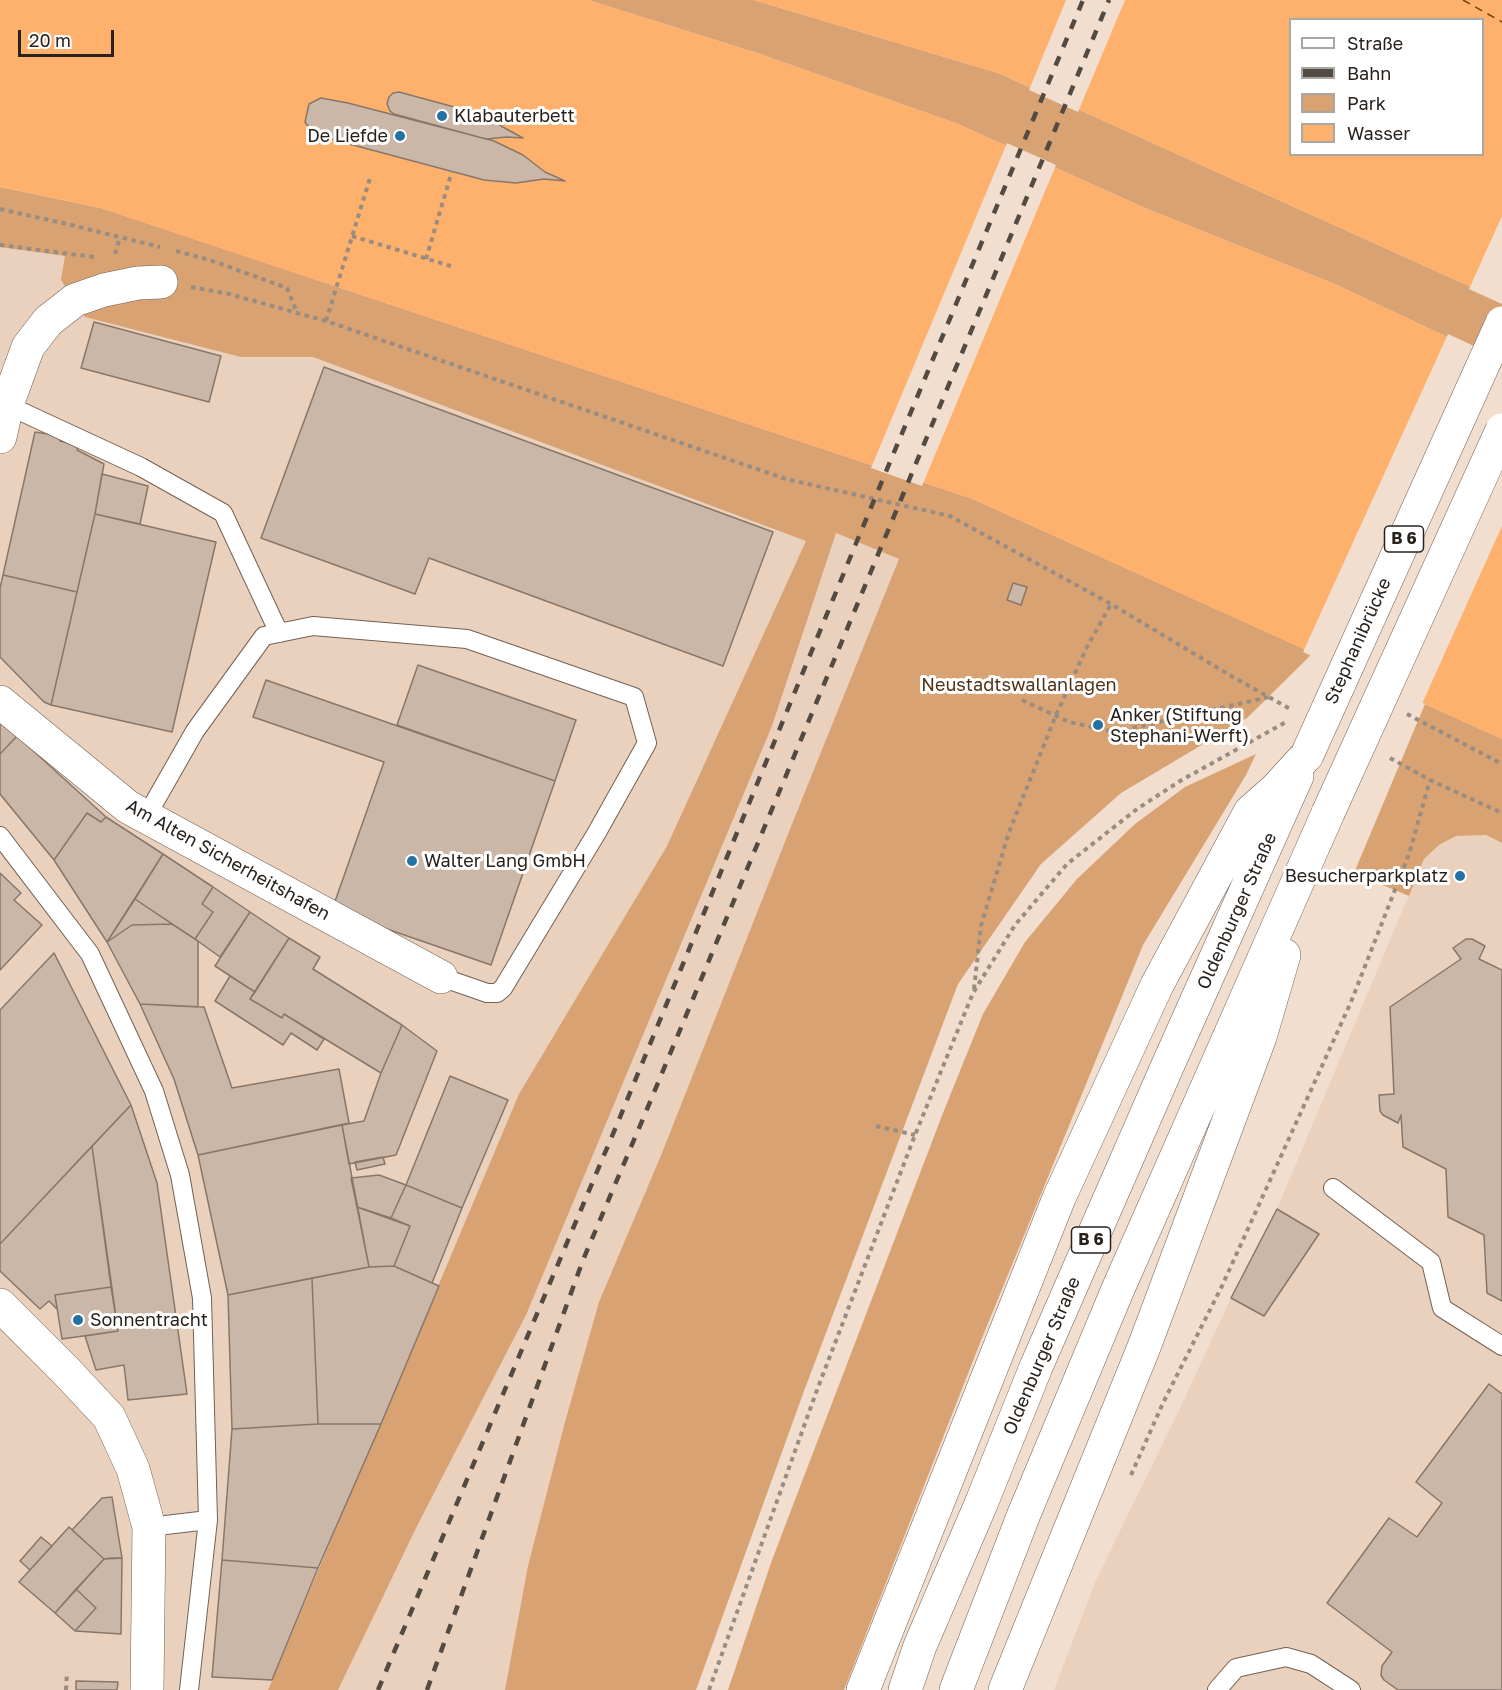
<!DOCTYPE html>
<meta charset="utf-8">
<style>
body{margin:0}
#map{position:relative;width:1502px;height:1690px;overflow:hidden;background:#f1dece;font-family:"Golos Text",sans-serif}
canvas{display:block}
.legend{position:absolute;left:1289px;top:18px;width:195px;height:138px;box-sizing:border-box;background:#fff;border:2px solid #a9a7a4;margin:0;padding:8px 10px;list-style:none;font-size:18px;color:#29221c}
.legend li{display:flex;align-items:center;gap:12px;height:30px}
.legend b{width:30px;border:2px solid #a9a7a4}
.scale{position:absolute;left:18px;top:30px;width:96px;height:27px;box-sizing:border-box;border:3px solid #29221c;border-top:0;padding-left:8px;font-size:18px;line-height:21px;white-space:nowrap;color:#29221c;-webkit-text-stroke:4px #fff;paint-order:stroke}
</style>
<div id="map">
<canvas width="1502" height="1690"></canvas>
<ul class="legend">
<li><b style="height:8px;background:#fff"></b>Straße</li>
<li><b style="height:8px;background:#534a42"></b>Bahn</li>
<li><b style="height:16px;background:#d9a273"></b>Park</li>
<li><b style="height:16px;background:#feb16d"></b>Wasser</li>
</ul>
<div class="scale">20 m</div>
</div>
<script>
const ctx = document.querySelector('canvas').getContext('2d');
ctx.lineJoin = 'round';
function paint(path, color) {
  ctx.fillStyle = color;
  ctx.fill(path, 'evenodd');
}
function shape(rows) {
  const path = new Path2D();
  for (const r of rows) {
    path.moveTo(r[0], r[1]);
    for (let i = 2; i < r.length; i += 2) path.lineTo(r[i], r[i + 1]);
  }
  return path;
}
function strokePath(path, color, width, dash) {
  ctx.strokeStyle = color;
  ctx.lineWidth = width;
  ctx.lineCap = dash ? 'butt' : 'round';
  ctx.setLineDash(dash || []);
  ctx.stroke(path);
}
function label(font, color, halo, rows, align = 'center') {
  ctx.font = font + ' "Golos Text",sans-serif';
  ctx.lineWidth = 6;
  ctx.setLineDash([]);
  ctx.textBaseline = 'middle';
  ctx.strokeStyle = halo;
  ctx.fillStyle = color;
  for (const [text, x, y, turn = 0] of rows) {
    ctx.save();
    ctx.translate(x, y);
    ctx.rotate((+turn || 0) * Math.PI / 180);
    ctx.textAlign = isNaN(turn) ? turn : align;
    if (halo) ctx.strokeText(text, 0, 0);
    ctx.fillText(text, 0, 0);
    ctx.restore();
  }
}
const built = shape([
 [0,247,66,256,241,357,313,357,823,547,836,533,906,562,525,1690,0,1690],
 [1486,835,1502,843,1502,1690,1054,1690,1096,1580,1181,1406,1231,1298,1277,1209,1424,859,1439,845,1456,836]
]);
const green = shape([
 [588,0,754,0,998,73,1502,301,1502,363,1337,285,1145,208,958,124,757,53],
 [0,187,101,208,973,499,1313,653,1247,718,1121,793,1041,864,958,984,804,1391,696,1690,505,1690,528,1566,565,1422,599,1302,662,1153,796,814,899,559,836,533,772,726,526,1315,417,1526,338,1690,268,1690,519,1094,667,846,806,541,313,357,241,357,85,317,61,280,65,256,0,247],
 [1425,704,1502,739,1502,843,1486,835,1456,836,1439,845,1424,859,1409,896,1354,873],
 [1256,754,1246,775,1143,945,980,1343,844,1690,728,1690,772,1560,943,1113,983,1014,1025,942,1077,879,1135,824,1185,787]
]);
const water = shape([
 [0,0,588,0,757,53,958,124,1145,208,1337,285,1502,363,1502,739,973,499,101,208,0,187],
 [754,0,1502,0,1502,301,998,73],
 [1290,20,1482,20,1482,154,1290,154]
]);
const pier = shape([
 [1066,0,1125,0,1078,112,1029,90],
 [1007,143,1056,165,922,486,871,468],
 [1502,216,1502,304,1469,289],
 [1448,334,1502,359,1502,526,1421,706,1303,652]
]);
const ferry = shape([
 [1463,0,1502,22]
]);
const building = shape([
 [399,92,491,117,501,126,523,138,507,137,486,139,394,114,390,111,387,104,389,97,393,93,399,92],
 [321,98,348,103,494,141,523,155,545,172,565,181,544,179,516,183,484,180,338,141,312,132,305,122,309,104,321,98],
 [94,322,221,356,209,402,81,368,94,322],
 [324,367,773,532,723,666,429,558,415,594,261,538,324,367],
 [35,432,61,436,60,441,77,445,77,450,104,464,95,514,77,592,3,575,35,432],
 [102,474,148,486,140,524,95,514,102,474],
 [95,514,216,542,172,732,51,705,95,514],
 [3,575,77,592,51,705,44,702,0,657,0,588,3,575],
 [1013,583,1027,587,1021,605,1007,600,1013,583],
 [418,665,576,720,555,781,397,725,418,665],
 [266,680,555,781,491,965,332,910,384,762,253,717,266,680],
 [0,720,17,736,0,754,0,720],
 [17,736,106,817,101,822,87,813,54,860,0,794,0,754,17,736],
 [87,813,101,822,106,817,163,854,107,942,54,860,87,813],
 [163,854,213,887,202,904,213,912,195,939,135,899,163,854],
 [0,873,21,893,14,900,42,925,0,970,0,873],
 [213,887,250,912,220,957,195,939,213,912,202,904,213,887],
 [135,899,172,924,132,925,107,942,135,899],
 [250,912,289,938,255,992,215,966,250,912],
 [172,924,198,941,198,1007,140,1004,107,942,132,925,172,924],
 [289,938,320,957,313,969,402,1025,381,1073,284,1014,282,1018,250,999,289,938],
 [1466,939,1472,939,1485,946,1479,959,1502,970,1502,1301,1487,1293,1484,1235,1448,1217,1446,1169,1403,1147,1401,1115,1398,1123,1383,1115,1380,1111,1379,1095,1394,1094,1390,1007,1461,959,1453,948,1466,939],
 [54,953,131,1105,0,1244,0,1010,54,953],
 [230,976,255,992,250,999,282,1018,284,1014,324,1039,317,1050,291,1033,283,1045,215,1001,230,976],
 [140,1004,204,1007,232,1088,339,1069,349,1123,198,1155,174,1079,140,1004],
 [402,1025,437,1051,396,1155,349,1164,342,1125,364,1121,381,1073,402,1025],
 [450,1076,508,1100,462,1208,406,1185,450,1076],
 [131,1105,157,1183,187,1394,128,1400,124,1365,96,1370,85,1336,118,1331,92,1146,131,1105],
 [342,1125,369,1267,228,1295,198,1155,342,1125],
 [92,1146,111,1287,55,1295,57,1309,49,1301,40,1309,0,1271,0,1244,92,1146],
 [383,1157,385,1164,357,1170,355,1162,383,1157],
 [379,1175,406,1185,391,1218,357,1207,351,1178,379,1175],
 [406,1185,462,1208,432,1283,394,1266,410,1226,391,1218,406,1185],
 [357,1207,410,1226,394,1266,369,1267,357,1207],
 [1277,1209,1319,1234,1264,1316,1231,1298,1277,1209],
 [394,1266,439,1286,381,1424,318,1424,312,1278,369,1267,394,1266],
 [312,1278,318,1424,232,1429,228,1295,312,1278],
 [111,1287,118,1331,62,1339,55,1295,111,1287],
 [1489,1384,1502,1394,1502,1690,1398,1690,1384,1680,1381,1675,1382,1666,1392,1652,1327,1603,1389,1518,1417,1537,1442,1503,1416,1482,1489,1384],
 [318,1424,381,1424,318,1568,222,1560,232,1429,318,1424],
 [112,1497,122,1558,104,1559,72,1530,102,1498,112,1497],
 [69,1527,104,1559,55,1613,19,1582,69,1527],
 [41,1537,52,1546,30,1570,20,1561,41,1537],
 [111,1558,122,1558,121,1634,75,1631,96,1608,76,1589,104,1559,111,1558],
 [222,1560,318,1568,272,1680,212,1677,222,1560],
 [76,1589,96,1608,75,1631,55,1613,76,1589],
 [76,1681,118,1682,117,1690,76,1690,76,1681]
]);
const path = shape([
 [0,209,67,224,160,247],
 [352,236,454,267],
 [0,245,94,257],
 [176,251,210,260,287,288,297,313],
 [115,254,120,237],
 [426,259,452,171],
 [191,287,229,294,326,321,786,479,950,516,1111,604,1233,677,1292,710],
 [326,321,371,175],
 [1022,700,1069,722,1115,732,1269,697],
 [1407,714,1502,764],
 [1390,758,1430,780,1502,813],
 [974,989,981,926,1009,832,1056,715,1087,647,1111,604],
 [876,1126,915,1135],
 [1131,1475,1163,1403,1222,1286,1351,1002,1409,854,1430,780],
 [66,1690,67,1672],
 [709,1690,817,1390,915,1135,973,993,1015,925,1067,864,1137,809,1180,781,1286,722]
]);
const lane = shape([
 [7,405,141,467,223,513,279,633],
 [146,817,195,731,264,636,313,626,467,639,634,697,647,743,596,834,503,988,497,993,487,993,441,977],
 [0,836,90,954,154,1091,180,1175,202,1298,208,1520,189,1690],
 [1333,1188,1431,1262,1442,1308,1502,1346],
 [149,1527,208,1520],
 [1217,1690,1236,1668,1286,1657,1311,1664,1351,1690]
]);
const street = shape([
 [0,437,7,405,28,347,48,321,75,300,104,290,138,283,161,282],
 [0,702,128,807,441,977],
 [0,1305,68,1373,109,1417,133,1469,149,1527,147,1690]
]);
const highway = shape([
 [863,1690,1059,1198,1157,985,1250,812,1276,789,1307,755],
 [905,1690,920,1646,981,1504,1036,1367,1167,1067,1297,776],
 [956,1690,1024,1514,1118,1289,1328,813],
 [1005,1690,1144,1347,1260,1037,1284,955]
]);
const rail = shape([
 [378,1690,618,1122,857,541,1083,0],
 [427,1690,583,1260,645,1114,1109,0]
]);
const highwayBridge = shape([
 [1307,755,1502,323],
 [1328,813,1502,430]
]);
const markers = [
 [442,116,6,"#2272a4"],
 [400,136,6,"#2272a4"],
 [1098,725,6,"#2272a4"],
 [412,861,6,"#2272a4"],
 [1460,876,6,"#2272a4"],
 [78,1320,6,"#2272a4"]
];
const shields = [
 [1404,539,39],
 [1091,1240,39]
];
const shieldNames = [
 ["B 6",1404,539],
 ["B 6",1091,1240]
];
const poiNames = [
 ["Klabauterbett",454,116],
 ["De Liefde",388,136,"right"],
 ["Anker (Stiftung",1110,715],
 ["Stephani-Werft)",1110,736],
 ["Walter Lang GmbH",424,861],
 ["Besucherparkplatz",1448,876,"right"],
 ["Sonnentracht",90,1320]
];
const streetNames = [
 ["Stephanibrücke",1358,641,-66],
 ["Am Alten Sicherheitshafen",228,860,29],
 ["Oldenburger Straße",1237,911,-66],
 ["Oldenburger Straße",1042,1356,-67]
];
const parkNames = [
 ["Neustadtswallanlagen",1019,685]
];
paint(built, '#ead1bd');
paint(green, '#d9a273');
paint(water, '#feb16d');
paint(pier, '#f1dece');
strokePath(ferry, '#73410c', 1.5, [8, 6]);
paint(building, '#cab7a8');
strokePath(building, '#887769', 1.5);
strokePath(lane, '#726154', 20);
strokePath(street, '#726154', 34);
strokePath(highway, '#726154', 34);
strokePath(path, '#998c80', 4, [4.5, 4.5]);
strokePath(lane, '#fff', 18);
strokePath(street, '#fff', 33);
strokePath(highway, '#fff', 33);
strokePath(rail, '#534a42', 4.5, [10, 10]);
strokePath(highwayBridge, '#726154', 34, []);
strokePath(highwayBridge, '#fff', 33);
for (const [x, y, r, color] of markers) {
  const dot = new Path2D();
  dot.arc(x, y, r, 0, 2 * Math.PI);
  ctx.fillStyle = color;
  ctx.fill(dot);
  strokePath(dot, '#fff', 2);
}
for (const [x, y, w] of shields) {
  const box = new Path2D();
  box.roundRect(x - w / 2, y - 13, w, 26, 4.5);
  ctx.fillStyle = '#fff';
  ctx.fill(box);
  strokePath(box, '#29221c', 1.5);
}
label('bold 16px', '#29221c', null, shieldNames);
label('18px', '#29221c', '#fff', poiNames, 'left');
label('18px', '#29221c', '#fff', streetNames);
label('18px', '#523216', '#fff', parkNames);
</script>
